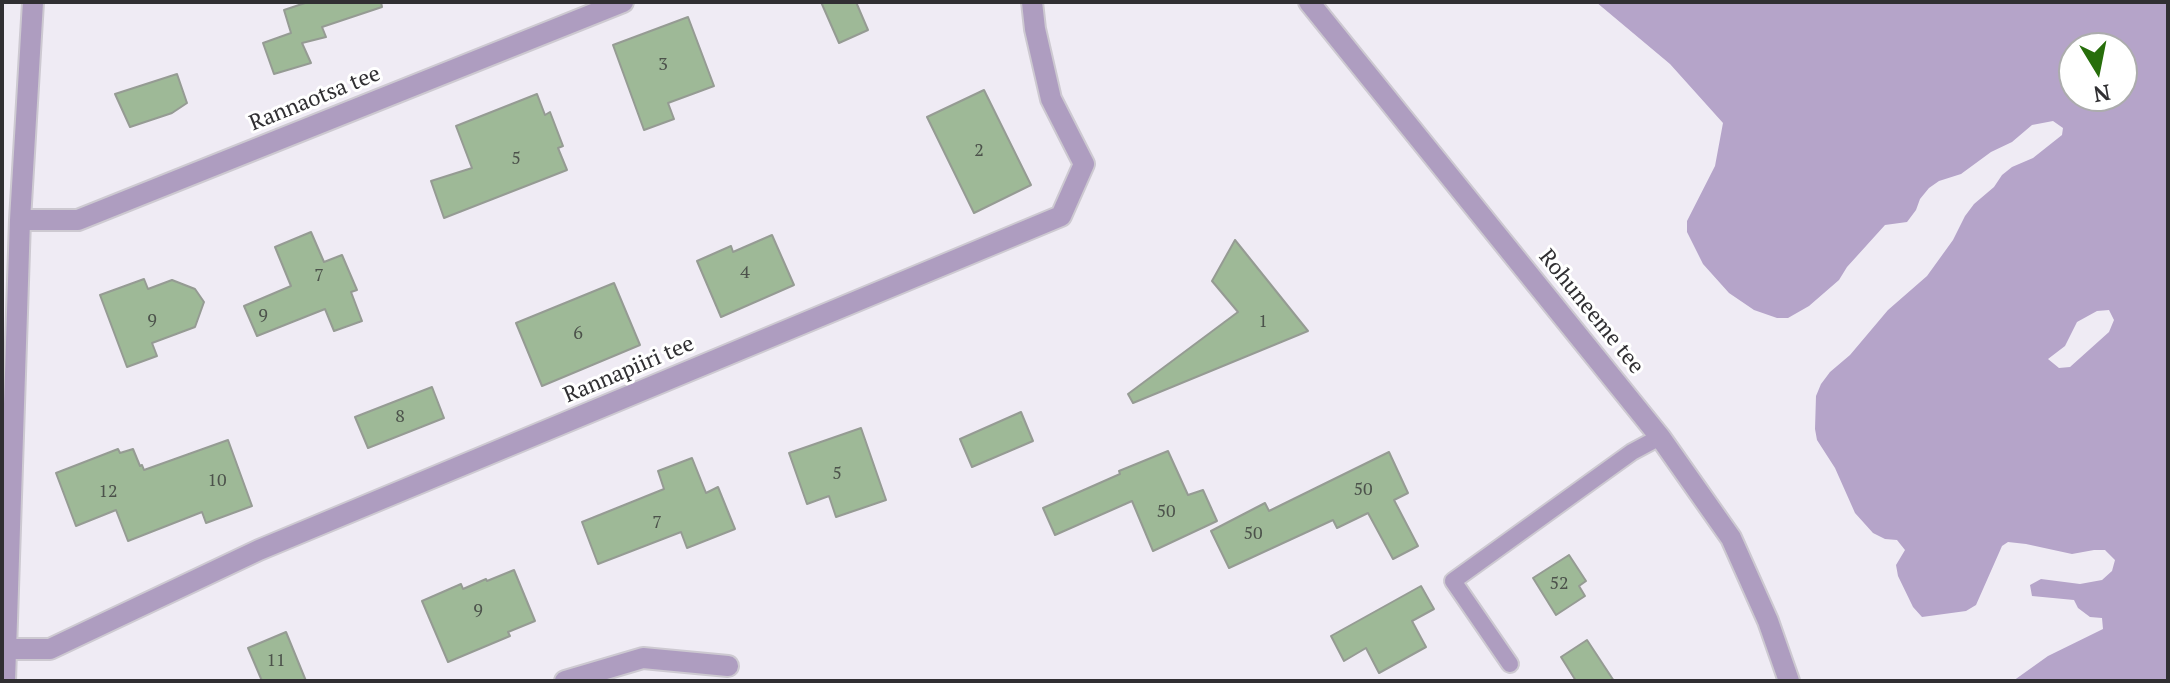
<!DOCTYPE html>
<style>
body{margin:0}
#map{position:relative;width:2170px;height:683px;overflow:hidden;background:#efebf4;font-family:"PT Serif",serif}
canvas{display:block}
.frame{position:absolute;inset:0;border:4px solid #302f32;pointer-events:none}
.north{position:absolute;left:2058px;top:32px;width:80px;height:80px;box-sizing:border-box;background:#fff;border:2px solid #acacad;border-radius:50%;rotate:170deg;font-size:22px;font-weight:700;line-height:32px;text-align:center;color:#302f32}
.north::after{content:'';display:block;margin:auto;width:28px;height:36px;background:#276e0b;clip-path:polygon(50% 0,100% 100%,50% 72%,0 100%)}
</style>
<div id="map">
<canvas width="2170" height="683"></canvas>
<div class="frame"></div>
<div class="north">N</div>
</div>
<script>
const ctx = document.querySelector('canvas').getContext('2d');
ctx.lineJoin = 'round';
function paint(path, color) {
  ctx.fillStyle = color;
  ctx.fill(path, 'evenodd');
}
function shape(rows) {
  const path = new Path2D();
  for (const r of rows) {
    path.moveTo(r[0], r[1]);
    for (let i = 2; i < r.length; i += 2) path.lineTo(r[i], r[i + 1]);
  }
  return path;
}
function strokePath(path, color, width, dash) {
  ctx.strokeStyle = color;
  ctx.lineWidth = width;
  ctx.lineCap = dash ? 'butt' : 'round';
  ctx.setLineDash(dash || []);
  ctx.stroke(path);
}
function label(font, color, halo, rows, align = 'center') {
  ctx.font = font + ' "PT Serif",serif';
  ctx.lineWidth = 6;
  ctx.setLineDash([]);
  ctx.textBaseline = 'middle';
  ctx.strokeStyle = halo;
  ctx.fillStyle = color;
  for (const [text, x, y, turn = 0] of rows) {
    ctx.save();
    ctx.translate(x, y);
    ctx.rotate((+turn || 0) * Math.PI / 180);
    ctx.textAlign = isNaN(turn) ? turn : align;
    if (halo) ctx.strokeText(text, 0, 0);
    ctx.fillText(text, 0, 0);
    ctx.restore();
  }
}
const water = shape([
 [1596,2,2168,2,2168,681,2013,681,2048,656,2103,629,2102,618,2090,617,2078,608,2074,600,2032,596,2030,585,2041,579,2080,584,2102,580,2112,571,2115,560,2105,550,2094,550,2072,554,2026,544,2008,542,2002,546,1976,605,1966,611,1922,617,1913,607,1898,576,1896,565,1905,550,1897,540,1885,539,1873,533,1855,513,1835,468,1817,440,1815,429,1816,396,1821,384,1830,372,1850,355,1888,310,1927,276,1953,240,1965,216,1974,204,1994,187,2002,175,2012,167,2033,158,2062,135,2063,128,2053,121,2032,125,2012,142,1991,152,1961,174,1939,181,1929,188,1920,199,1916,210,1907,222,1885,225,1847,267,1839,280,1809,306,1788,318,1777,318,1754,310,1729,293,1703,264,1687,232,1687,221,1715,166,1723,123,1670,64],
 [2074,48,2122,48,2122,96,2074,96],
 [2109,310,2114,320,2109,332,2070,367,2059,368,2048,359,2065,346,2077,322,2097,311]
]);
const building = shape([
 [308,2,381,2,382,7,322,27,326,37,302,43,311,63,274,74,263,43,291,33,284,10,308,2],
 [821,2,856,2,868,30,839,43,821,2],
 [688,17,714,86,668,103,674,119,644,130,613,45,688,17],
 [177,74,187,103,172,113,130,127,115,94,177,74],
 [984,90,1031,185,974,213,927,117,984,90],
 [537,94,545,115,550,112,563,146,558,148,567,170,444,218,431,181,472,168,456,126,537,94],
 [311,232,324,262,342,255,357,290,351,292,362,321,334,331,325,309,257,336,244,306,291,286,275,247,311,232],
 [772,235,794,285,721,317,697,261,731,246,733,252,772,235],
 [1235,240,1308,331,1133,403,1128,394,1238,312,1212,281,1235,240],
 [144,279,148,289,172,280,195,289,204,302,195,327,152,343,157,356,127,367,100,295,144,279],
 [614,283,640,345,542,386,516,323,614,283],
 [432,387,444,418,368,448,355,417,432,387],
 [1021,412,1033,441,972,467,960,439,1021,412],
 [861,428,886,500,836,517,829,496,807,504,789,453,861,428],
 [228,440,252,506,206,523,202,512,128,541,116,510,76,526,56,473,118,449,120,453,133,449,140,466,142,465,144,470,228,440],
 [1168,451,1188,495,1203,490,1217,521,1153,551,1132,501,1055,535,1043,508,1120,474,1119,471,1168,451],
 [1389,452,1408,493,1394,500,1418,546,1393,559,1368,513,1337,528,1333,520,1229,568,1211,531,1265,503,1269,511,1389,452],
 [692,458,706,493,718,487,735,529,687,548,681,532,598,564,582,522,664,489,658,471,692,458],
 [1569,555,1586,581,1579,586,1585,596,1556,615,1533,578,1569,555],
 [514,570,535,621,508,632,510,636,448,662,422,601,461,584,463,589,486,579,487,581,514,570],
 [1421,586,1434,609,1412,621,1426,647,1379,673,1366,648,1344,661,1331,636,1421,586],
 [286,632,306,681,262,681,248,648,286,632],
 [1587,640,1614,681,1576,681,1561,657,1587,640]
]);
const service = shape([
 [1510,664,1453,581,1632,452,1660,437]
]);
const minor = shape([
 [20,220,78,220,623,2],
 [6,649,50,649,259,550,1061,216,1084,164,1051,99,1035,29,1032,2],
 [5,681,20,220,33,2],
 [565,681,643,658,728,666]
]);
const tertiary = shape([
 [1309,2,1660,437,1731,538,1768,621,1789,681]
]);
const numberNames = [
 ["3",663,65],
 ["2",979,151],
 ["5",516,159],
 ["4",745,273],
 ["7",319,276],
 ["9",263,316],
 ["9",152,321],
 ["1",1263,322],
 ["6",578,334],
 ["8",400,417],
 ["5",837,474],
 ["10",217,481],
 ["50",1363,490],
 ["12",108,492],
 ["50",1166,512],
 ["7",657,523],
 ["50",1253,534],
 ["52",1559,584],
 ["9",478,611],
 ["11",276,661]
];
const streetNames = [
 ["Rannaotsa tee",315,99,-22],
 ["Rohuneeme tee",1591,312,51],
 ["Rannapiiri tee",629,370,-23]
];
paint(water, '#b5a4c9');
paint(building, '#9eb997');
strokePath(building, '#959b93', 2);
strokePath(service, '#cdc9d1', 20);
strokePath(minor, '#cdc9d1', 24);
strokePath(tertiary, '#cdc9d1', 24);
strokePath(service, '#ae9dc0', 16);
strokePath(minor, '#ae9dc0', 20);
strokePath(tertiary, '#ae9dc0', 20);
label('18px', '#4c524b', null, numberNames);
label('22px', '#302f32', '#fff', streetNames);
</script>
